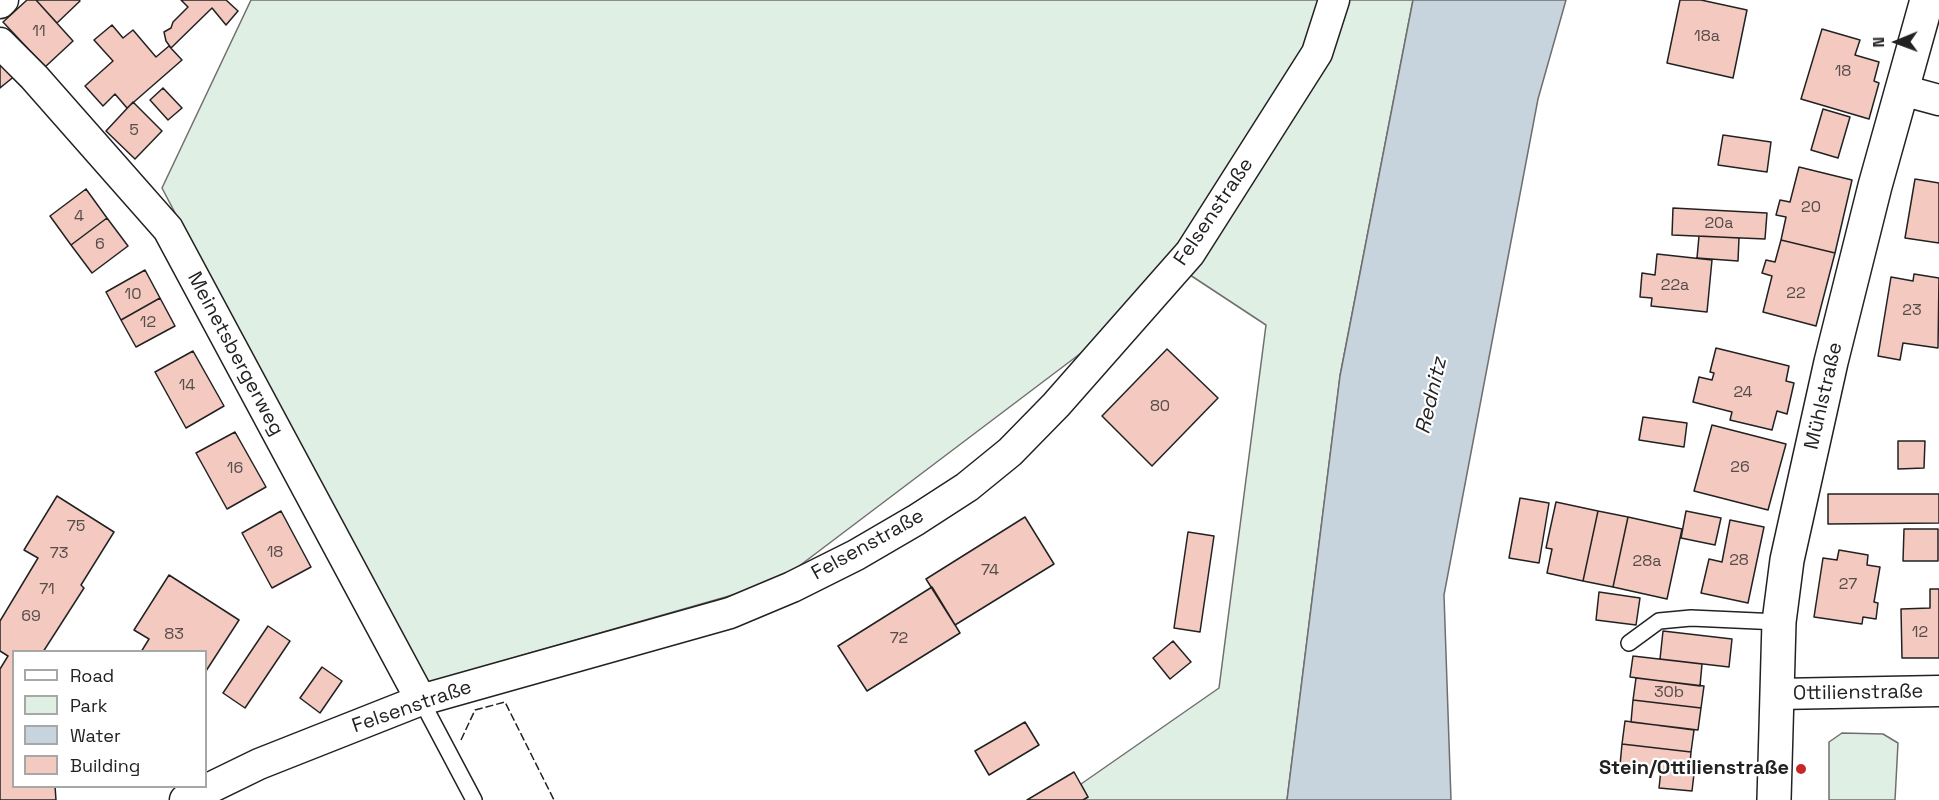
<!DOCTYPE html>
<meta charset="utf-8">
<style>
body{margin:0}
#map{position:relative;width:1939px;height:800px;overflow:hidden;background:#fff;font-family:"Space Grotesk",sans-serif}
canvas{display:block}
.legend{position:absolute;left:12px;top:650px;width:195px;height:138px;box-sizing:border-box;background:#fff;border:2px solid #a7a7a7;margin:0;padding:8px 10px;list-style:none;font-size:18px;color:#222}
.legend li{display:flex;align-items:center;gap:12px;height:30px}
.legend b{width:30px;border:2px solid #a7a7a7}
.north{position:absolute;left:1867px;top:12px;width:60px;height:60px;-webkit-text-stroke:4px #fff;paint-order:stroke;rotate:269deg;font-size:16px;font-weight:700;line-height:24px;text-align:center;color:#222}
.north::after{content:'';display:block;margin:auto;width:21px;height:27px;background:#222;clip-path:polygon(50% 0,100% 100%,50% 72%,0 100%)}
</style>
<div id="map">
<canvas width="1939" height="800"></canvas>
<ul class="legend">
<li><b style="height:8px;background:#fff"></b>Road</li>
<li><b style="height:16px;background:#e0efe3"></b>Park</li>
<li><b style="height:16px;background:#c7d3dd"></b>Water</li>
<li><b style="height:16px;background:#f3c9c0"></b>Building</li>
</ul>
<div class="north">N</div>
</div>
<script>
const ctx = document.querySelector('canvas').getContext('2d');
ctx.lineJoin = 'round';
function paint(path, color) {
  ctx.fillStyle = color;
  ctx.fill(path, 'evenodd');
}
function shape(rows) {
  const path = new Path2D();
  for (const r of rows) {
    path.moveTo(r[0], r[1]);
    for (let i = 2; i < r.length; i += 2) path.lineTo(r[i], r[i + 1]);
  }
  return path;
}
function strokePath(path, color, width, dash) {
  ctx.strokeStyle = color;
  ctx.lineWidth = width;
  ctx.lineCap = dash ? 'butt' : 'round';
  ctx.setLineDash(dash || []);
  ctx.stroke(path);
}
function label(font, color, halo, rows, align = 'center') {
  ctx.font = font + ' "Space Grotesk",sans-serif';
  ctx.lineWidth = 4.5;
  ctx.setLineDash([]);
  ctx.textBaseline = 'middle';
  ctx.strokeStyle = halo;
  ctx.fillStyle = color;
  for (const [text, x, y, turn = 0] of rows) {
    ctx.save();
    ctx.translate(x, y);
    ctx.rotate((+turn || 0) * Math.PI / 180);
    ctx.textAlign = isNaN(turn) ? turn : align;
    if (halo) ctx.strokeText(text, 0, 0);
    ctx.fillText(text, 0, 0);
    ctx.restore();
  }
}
const green = shape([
 [251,0,1413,0,1340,376,1287,800,1083,800,1088,797,1081,784,1219,688,1266,325,1187,273,778,582,422,684,162,188,251,0],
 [1842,733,1883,734,1898,743,1895,800,1829,800,1829,742,1842,733]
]);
const water = shape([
 [1413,0,1566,0,1538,99,1444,595,1451,800,1287,800,1340,376,1413,0]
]);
const building = shape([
 [27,0,36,0,73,41,45,67,3,22,27,0],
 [36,0,79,0,80,1,57,23,36,0],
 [181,0,226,0,238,11,226,25,212,8,171,48,166,41,164,32,171,28,173,22,188,7,181,0],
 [1680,0,1701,0,1747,10,1733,78,1667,63,1680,0],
 [112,25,123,38,133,30,156,57,169,46,182,60,127,108,115,94,103,106,85,86,113,61,94,40,112,25],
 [1822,29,1860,40,1855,55,1879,62,1874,81,1879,83,1869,119,1801,99,1822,29],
 [0,55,16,75,0,88,0,55],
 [163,88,182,108,168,120,150,100,163,88],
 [133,102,162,131,135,159,106,131,133,102],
 [1823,109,1850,117,1838,158,1811,150,1823,109],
 [1723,135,1771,142,1767,172,1718,165,1723,135],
 [1799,167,1852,180,1835,253,1781,240,1786,217,1776,215,1780,200,1790,202,1799,167],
 [1915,179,1939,183,1939,243,1905,238,1915,179],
 [86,189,107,218,71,245,50,216,86,189],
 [1673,208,1767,213,1765,239,1672,235,1673,208],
 [107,218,128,246,92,273,71,245,107,218],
 [1699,236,1739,238,1738,261,1697,258,1699,236],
 [1781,240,1835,253,1816,326,1763,312,1772,276,1762,273,1766,260,1775,262,1781,240],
 [1657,254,1712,260,1707,312,1651,306,1652,298,1640,297,1642,273,1655,275,1657,254],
 [145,270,160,298,121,320,106,292,145,270],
 [1914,274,1939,278,1938,348,1903,343,1900,360,1878,356,1891,277,1913,281,1914,274],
 [160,298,175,326,136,347,121,320,160,298],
 [1716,348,1789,366,1786,381,1794,383,1787,414,1777,411,1772,430,1730,420,1732,412,1693,402,1699,377,1712,380,1714,373,1710,372,1716,348],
 [1167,349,1218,398,1152,466,1102,416,1167,349],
 [193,351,224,406,186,428,155,372,193,351],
 [1643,417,1687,423,1684,447,1639,440,1643,417],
 [1712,425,1786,444,1768,510,1694,491,1712,425],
 [235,432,266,487,227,509,196,453,235,432],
 [1898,441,1925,441,1924,468,1898,469,1898,441],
 [1828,494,1939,494,1939,523,1828,524,1828,494],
 [57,496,114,532,81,585,84,588,43,652,14,652,14,786,55,786,56,800,0,800,0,669,8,656,0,651,0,621,38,558,24,550,57,496],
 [1520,498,1549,503,1539,563,1509,558,1520,498],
 [1556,502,1598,511,1583,581,1547,573,1552,549,1546,548,1556,502],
 [281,511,311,567,272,588,242,533,281,511],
 [1598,511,1628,517,1613,587,1583,581,1598,511],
 [1686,511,1721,518,1715,545,1681,538,1686,511],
 [1025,517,1054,564,955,625,926,579,1025,517],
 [1628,517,1682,529,1667,599,1613,587,1628,517],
 [1730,520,1764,527,1748,603,1701,593,1709,559,1722,562,1730,520],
 [1904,529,1938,529,1938,561,1903,561,1904,529],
 [1188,532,1214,536,1200,632,1174,628,1188,532],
 [1839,550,1868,555,1867,565,1880,567,1874,602,1878,603,1876,619,1863,617,1862,624,1814,617,1823,558,1837,560,1839,550],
 [169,575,239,620,206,671,206,652,141,652,149,639,134,630,169,575],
 [932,587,960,633,867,691,838,646,932,587],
 [1930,589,1939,589,1939,658,1902,658,1901,609,1930,608,1930,589],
 [1599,592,1640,598,1636,625,1596,620,1599,592],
 [268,626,290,641,245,708,223,693,268,626],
 [1663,631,1732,639,1729,667,1660,659,1663,631],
 [1173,641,1191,662,1170,679,1153,658,1173,641],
 [1633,656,1702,664,1700,686,1630,677,1633,656],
 [322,667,342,681,320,713,300,698,322,667],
 [1636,678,1704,686,1701,708,1633,700,1636,678],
 [1633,700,1701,708,1698,730,1631,722,1633,700],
 [1625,721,1694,730,1691,752,1622,744,1625,721],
 [1025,722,1039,745,989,775,975,751,1025,722],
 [1622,744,1691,752,1689,774,1620,765,1622,744],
 [1661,770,1694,774,1692,791,1659,788,1661,770],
 [1074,772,1088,797,1083,800,1027,800,1074,772]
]);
const service = shape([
 [1629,643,1659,621,1691,618,1779,622],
 [421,700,474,800]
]);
const minor = shape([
 [0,3,3,0],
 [0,43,34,77,168,229,421,700],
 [1902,90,1939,100],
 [1778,694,1939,691],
 [185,800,259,764,421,700,730,613,792,587,856,555,916,520,967,487,1010,452,1056,405,1190,253,1317,53,1334,0]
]);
const tertiary = shape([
 [1774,800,1779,622,1787,560,1831,362,1875,186,1927,0]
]);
const fence = shape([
 [461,740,475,710,505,702,554,800]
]);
const markers = [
 [1801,769,6,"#c62828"]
];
const numberNames = [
 ["11",39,32],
 ["18a",1707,37],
 ["18",1843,72],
 ["5",134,131],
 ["20",1811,208],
 ["4",79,217],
 ["20a",1719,224],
 ["6",100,245],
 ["22a",1675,286],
 ["22",1796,294],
 ["10",133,295],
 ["23",1912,311],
 ["12",148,323],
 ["14",187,386],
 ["24",1743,393],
 ["80",1160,407],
 ["26",1740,468],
 ["16",235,469],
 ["75",76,527],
 ["18",275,553],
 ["73",59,554],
 ["28",1739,561],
 ["28a",1647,562],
 ["74",990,571],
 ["27",1848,585],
 ["71",47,590],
 ["69",31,617],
 ["12",1920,633],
 ["83",174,635],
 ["72",899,639],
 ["30b",1669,693]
];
const streetNames = [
 ["Felsenstraße",1214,212,-56],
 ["Meinetsbergerweg",235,354,62],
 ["Mühlstraße",1824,396,-77],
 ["Felsenstraße",868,545,-29],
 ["Ottilienstraße",1858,693,-1],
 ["Felsenstraße",412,707,-19]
];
const poiNames = [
 ["Stein/Ottilienstraße",1789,769]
];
const waterNames = [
 ["Rednitz",1432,396,-77]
];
paint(green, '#e0efe3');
strokePath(green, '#6f6f6f', 1.5);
paint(water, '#c7d3dd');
strokePath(water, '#6f6f6f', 1.5);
paint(building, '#f3c9c0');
strokePath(building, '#222', 1.5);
strokePath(service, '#222', 18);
strokePath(minor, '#222', 33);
strokePath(tertiary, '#222', 36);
strokePath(service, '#fff', 15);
strokePath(minor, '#fff', 30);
strokePath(tertiary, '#fff', 33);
strokePath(fence, '#222', 1.5, [8, 3]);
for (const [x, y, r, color] of markers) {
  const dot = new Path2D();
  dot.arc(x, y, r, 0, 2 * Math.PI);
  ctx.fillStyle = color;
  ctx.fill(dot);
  strokePath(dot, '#fff', 2);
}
label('16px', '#564c4a', null, numberNames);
label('20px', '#222', '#fff', streetNames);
label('bold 20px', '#222', '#fff', poiNames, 'right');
label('italic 21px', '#222', '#fff', waterNames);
</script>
